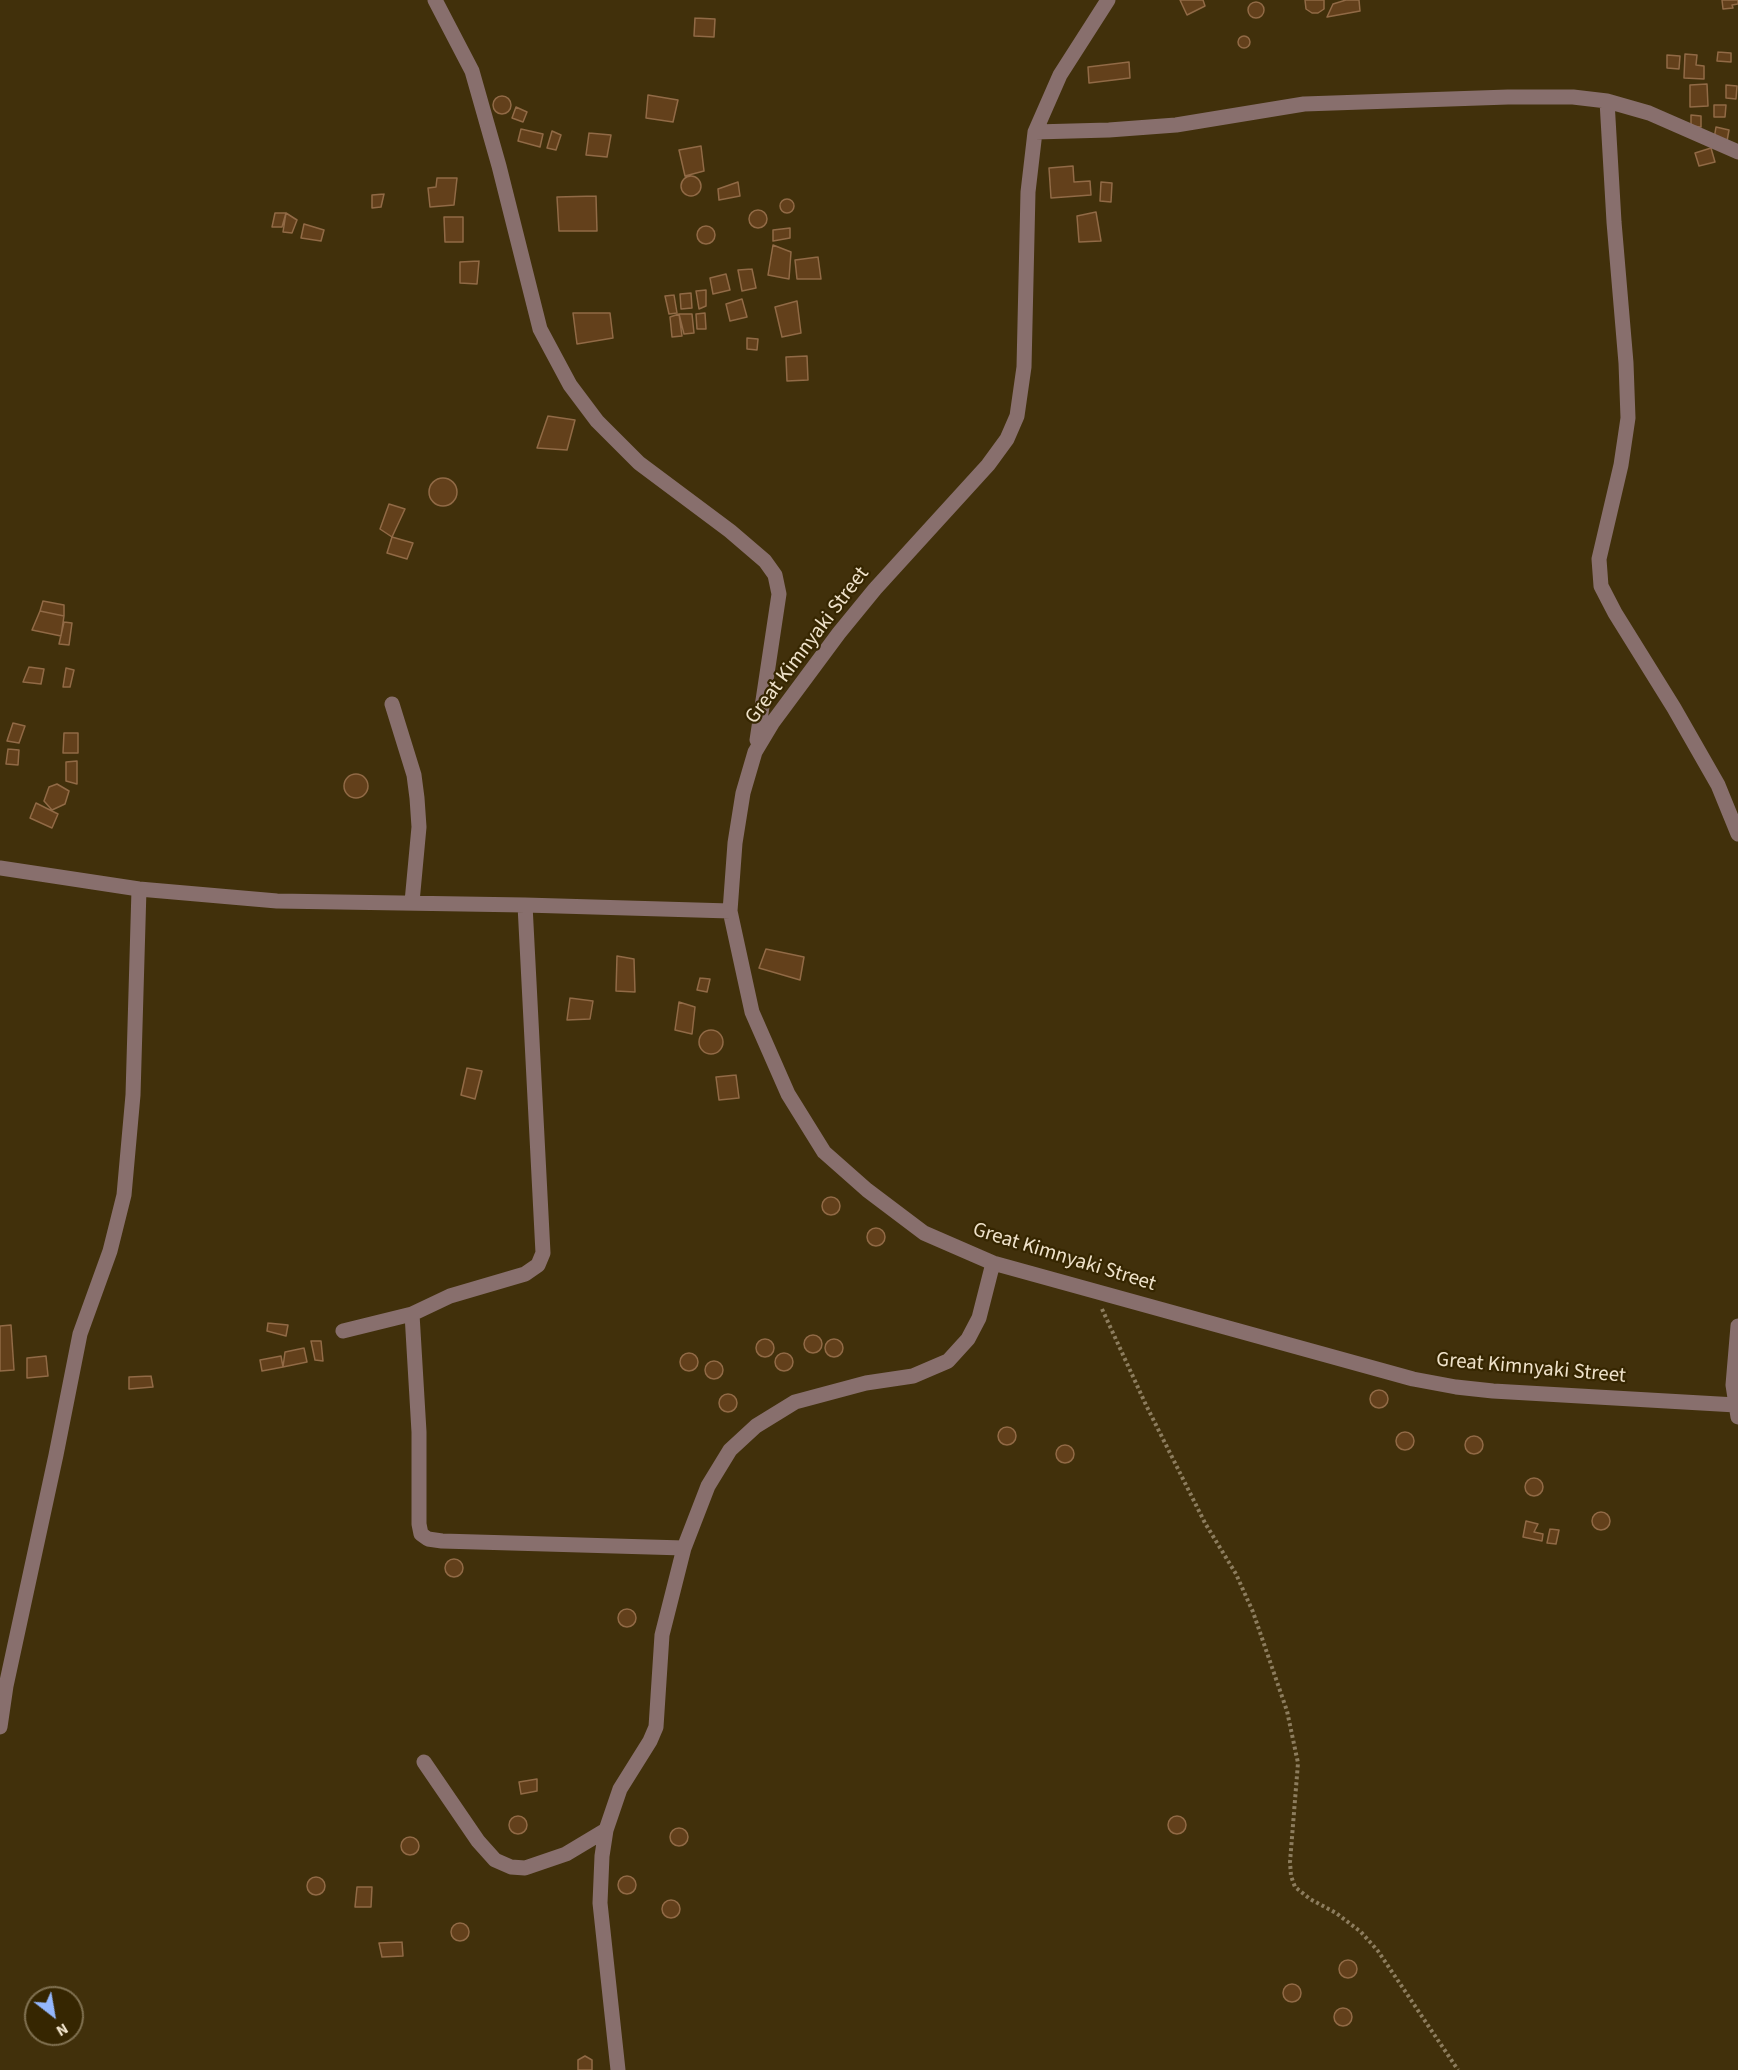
<!DOCTYPE html>
<style>
body{margin:0}
#map{position:relative;width:1738px;height:2070px;overflow:hidden;background:#41300b;font-family:"Source Sans 3",sans-serif}
canvas{display:block}
.north{position:absolute;left:24px;top:1986px;width:60px;height:60px;box-sizing:border-box;background:#362601;border:2px solid #807151;border-radius:50%;rotate:149deg;font-size:16px;font-weight:700;line-height:24px;text-align:center;color:#efe2ca}
.north::after{content:'';display:block;margin:auto;width:21px;height:27px;background:#94b7fd;clip-path:polygon(50% 0,100% 100%,50% 72%,0 100%)}
</style>
<div id="map">
<canvas width="1738" height="2070"></canvas>
<div class="north">N</div>
</div>
<script>
const ctx = document.querySelector('canvas').getContext('2d');
ctx.lineJoin = 'round';
function paint(path, color) {
  ctx.fillStyle = color;
  ctx.fill(path, 'evenodd');
}
function shape(rows) {
  const path = new Path2D();
  for (const r of rows) {
    if (r.length === 3) {
      path.moveTo(r[0] + r[2], r[1]);
      path.arc(r[0], r[1], r[2], 0, 2 * Math.PI);
      continue;
    }
    path.moveTo(r[0], r[1]);
    for (let i = 2; i < r.length; i += 2) path.lineTo(r[i], r[i + 1]);
  }
  return path;
}
function strokePath(path, color, width, dash) {
  ctx.strokeStyle = color;
  ctx.lineWidth = width;
  ctx.lineCap = dash ? 'butt' : 'round';
  ctx.setLineDash(dash || []);
  ctx.stroke(path);
}
function label(font, color, halo, rows, align = 'center') {
  ctx.font = font + ' "Source Sans 3",sans-serif';
  ctx.lineWidth = 4.5;
  ctx.setLineDash([]);
  ctx.textBaseline = 'middle';
  ctx.strokeStyle = halo;
  ctx.fillStyle = color;
  for (const [text, x, y, turn = 0] of rows) {
    ctx.save();
    ctx.translate(x, y);
    ctx.rotate((+turn || 0) * Math.PI / 180);
    ctx.textAlign = isNaN(turn) ? turn : align;
    if (halo) ctx.strokeText(text, 0, 0);
    ctx.fillText(text, 0, 0);
    ctx.restore();
  }
}
const building = shape([
 [1180,0,1203,0,1205,6,1187,15,1180,0],
 [1305,0,1324,0,1324,9,1318,13,1312,13,1306,9,1305,0],
 [1346,0,1359,0,1360,11,1327,17,1333,4,1346,0],
 [1722,0,1738,0,1738,4,1732,5,1733,8,1723,9,1722,0],
 [1256,10,8],
 [695,18,715,19,714,37,694,36,695,18],
 [1244,42,6],
 [1718,52,1731,53,1731,62,1717,61,1718,52],
 [1685,54,1697,55,1696,65,1704,66,1704,79,1684,78,1685,54],
 [1667,55,1680,56,1679,69,1667,68,1667,55],
 [1129,62,1130,78,1089,83,1088,67,1129,62],
 [1707,84,1708,106,1690,107,1690,85,1707,84],
 [1726,85,1737,86,1736,99,1726,98,1726,85],
 [648,95,678,100,673,122,646,118,648,95],
 [502,105,9],
 [1714,105,1726,105,1725,117,1714,117,1714,105],
 [516,107,527,112,523,122,512,118,516,107],
 [1691,115,1701,116,1701,127,1691,126,1691,115],
 [1716,127,1729,130,1727,141,1714,139,1716,127],
 [521,129,543,134,540,147,518,141,521,129],
 [552,131,561,135,556,150,547,148,552,131],
 [589,133,611,135,607,157,586,155,589,133],
 [701,146,704,171,685,176,679,150,701,146],
 [1711,148,1715,162,1699,166,1695,153,1711,148],
 [1073,166,1074,182,1090,181,1091,195,1051,198,1049,168,1073,166],
 [691,186,10],
 [437,178,457,178,454,205,430,207,428,188,436,187,437,178],
 [738,182,740,196,719,200,718,189,738,182],
 [1101,182,1112,183,1111,202,1100,201,1101,182],
 [384,194,381,207,372,208,372,195,384,194],
 [596,196,597,231,559,231,557,197,596,196],
 [787,206,7],
 [758,219,9],
 [1096,212,1101,241,1079,242,1077,216,1096,212],
 [275,213,286,213,282,227,272,227,275,213],
 [286,213,297,220,292,233,283,232,286,213],
 [444,217,463,217,463,242,445,242,444,217],
 [304,224,324,230,321,241,301,238,304,224],
 [706,235,9],
 [790,228,790,238,773,241,773,230,790,228],
 [773,245,791,252,789,279,768,275,773,245],
 [818,257,821,279,797,279,795,260,818,257],
 [479,261,477,284,460,283,460,262,479,261],
 [752,269,756,288,742,291,738,270,752,269],
 [726,274,730,290,713,294,710,278,726,274],
 [706,290,706,306,699,309,696,291,706,290],
 [691,293,692,308,681,309,680,294,691,293],
 [674,295,677,313,669,314,665,296,674,295],
 [742,299,747,317,730,321,726,304,742,299],
 [797,301,801,333,782,337,775,307,797,301],
 [573,313,610,313,613,338,577,344,573,313],
 [705,313,706,329,697,329,696,314,705,313],
 [679,314,692,314,694,333,684,334,679,314],
 [679,314,682,336,672,337,670,317,679,314],
 [747,338,758,339,757,350,747,349,747,338],
 [807,356,808,380,787,381,786,357,807,356],
 [548,416,575,420,567,450,537,448,548,416],
 [443,492,14],
 [389,504,405,509,392,537,380,529,389,504],
 [392,537,413,543,407,559,387,553,392,537],
 [43,601,64,605,64,616,40,611,43,601],
 [40,611,64,616,61,636,32,630,40,611],
 [64,622,72,623,69,645,59,644,64,622],
 [29,667,44,669,41,684,23,682,29,667],
 [66,668,74,670,70,687,63,687,66,668],
 [13,723,25,726,19,743,7,741,13,723],
 [64,733,78,733,78,753,63,753,64,733],
 [8,749,19,750,18,765,6,764,8,749],
 [77,761,77,784,66,781,66,762,77,761],
 [356,786,12],
 [57,784,69,791,65,804,52,810,44,801,49,787,57,784],
 [36,803,58,814,52,828,30,818,36,803],
 [766,949,804,957,800,980,759,968,766,949],
 [617,956,634,959,635,992,616,991,617,956],
 [700,978,710,979,707,992,697,990,700,978],
 [570,998,593,1001,590,1019,567,1020,570,998],
 [679,1002,695,1007,692,1034,675,1030,679,1002],
 [711,1042,12],
 [467,1068,482,1071,475,1099,461,1095,467,1068],
 [736,1075,739,1098,719,1100,716,1077,736,1075],
 [831,1206,9],
 [876,1237,9],
 [268,1323,288,1325,286,1336,267,1331,268,1323],
 [11,1325,14,1370,0,1371,0,1326,11,1325],
 [813,1344,9],
 [765,1348,9],
 [834,1348,9],
 [311,1341,321,1341,323,1361,315,1360,311,1341],
 [304,1348,307,1362,283,1367,285,1352,304,1348],
 [689,1362,9],
 [784,1362,9],
 [46,1356,48,1376,27,1378,27,1358,46,1356],
 [281,1356,283,1367,262,1371,260,1360,281,1356],
 [714,1370,9],
 [151,1376,153,1387,129,1389,129,1377,151,1376],
 [1379,1399,9],
 [728,1403,9],
 [1007,1436,9],
 [1405,1441,9],
 [1474,1445,9],
 [1065,1454,9],
 [1534,1487,9],
 [1601,1521,9],
 [1526,1521,1538,1524,1534,1532,1543,1534,1542,1541,1523,1537,1526,1521],
 [1550,1529,1559,1530,1556,1544,1547,1543,1550,1529],
 [454,1568,9],
 [627,1618,9],
 [537,1779,537,1791,521,1794,519,1782,537,1779],
 [1177,1825,9],
 [518,1825,9],
 [679,1837,9],
 [410,1846,9],
 [627,1885,9],
 [316,1886,9],
 [357,1887,372,1887,371,1907,355,1907,357,1887],
 [671,1909,9],
 [460,1932,9],
 [402,1942,403,1956,382,1957,379,1943,402,1942],
 [1348,1969,9],
 [1292,1993,9],
 [1343,2017,9],
 [585,2056,592,2060,592,2070,578,2070,578,2060,585,2056]
]);
const path = shape([
 [1102,1309,1146,1405,1205,1523,1236,1574,1253,1612,1287,1711,1298,1763,1290,1862,1291,1876,1295,1887,1310,1899,1336,1913,1361,1932,1378,1951,1458,2070]
]);
const minor = shape([
 [435,0,472,71,499,166,540,329,570,385,597,421,639,463,730,531,765,561,775,575,779,594,757,740],
 [1108,0,1060,75,1035,132,1028,192,1024,367,1017,416,1007,439,988,465,875,589,839,633,773,722,755,752,743,793,735,843,730,911,752,1012,788,1094,824,1152,867,1190,924,1233,993,1263,1413,1379,1456,1387,1493,1391,1736,1405],
 [1607,101,1614,222,1626,363,1628,418,1621,465,1599,559,1601,586,1615,613,1674,708,1718,785,1738,834],
 [1035,132,1109,130,1176,125,1304,104,1508,97,1573,97,1607,101,1649,113,1738,152],
 [392,704,414,775,417,798,419,827,412,902],
 [0,868,139,889,277,901,525,905,730,911],
 [412,1314,419,1432,419,1524,421,1534,428,1539,442,1541,684,1548],
 [1738,1326,1733,1385,1738,1417],
 [343,1331,412,1314,450,1296,525,1274,538,1265,543,1253,525,905],
 [0,1727,6,1686,56,1455,80,1334,110,1251,124,1195,133,1095,139,889],
 [424,1762,478,1841,495,1860,511,1867,525,1868,566,1854,606,1830],
 [618,2070,600,1903,602,1856,606,1830,620,1789,650,1741,656,1727,662,1635,684,1548,708,1486,730,1450,756,1426,795,1402,866,1383,913,1376,948,1361,968,1339,979,1318,993,1263]
]);
const streetNames = [
 ["Great Kimnyaki Street",808,646,-53],
 ["Great Kimnyaki Street",1064,1258,17],
 ["Great Kimnyaki Street",1531,1369,5]
];
paint(building, '#63401b');
strokePath(building, '#916a46', 1.5);
strokePath(path, '#8d7d5e', 4, [3, 3]);
strokePath(minor, '#886f6d', 15);
label('21px', '#efe2ca', '#362601', streetNames);
</script>
